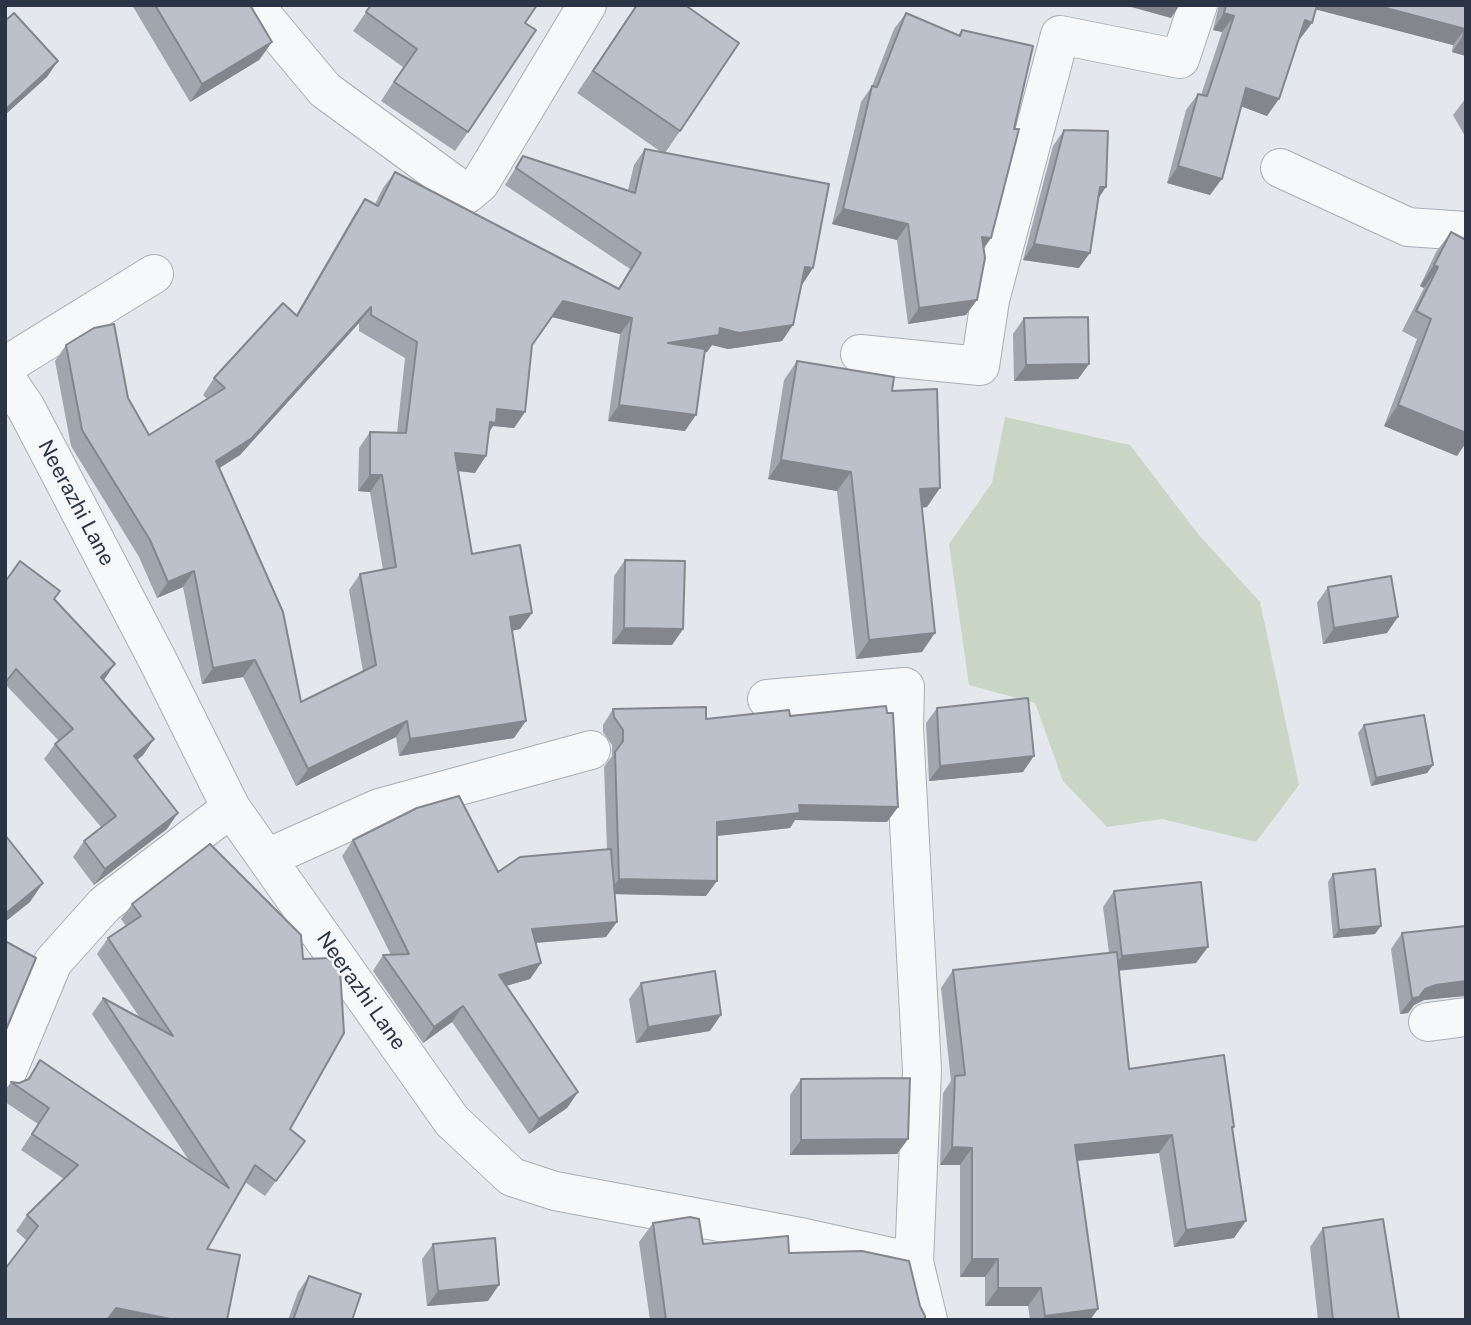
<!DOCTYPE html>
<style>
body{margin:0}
#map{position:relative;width:1471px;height:1325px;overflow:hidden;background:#e4e7ec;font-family:"Public Sans",sans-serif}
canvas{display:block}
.frame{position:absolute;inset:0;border:7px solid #2b3445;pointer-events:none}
</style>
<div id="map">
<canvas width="1471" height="1325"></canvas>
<div class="frame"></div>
</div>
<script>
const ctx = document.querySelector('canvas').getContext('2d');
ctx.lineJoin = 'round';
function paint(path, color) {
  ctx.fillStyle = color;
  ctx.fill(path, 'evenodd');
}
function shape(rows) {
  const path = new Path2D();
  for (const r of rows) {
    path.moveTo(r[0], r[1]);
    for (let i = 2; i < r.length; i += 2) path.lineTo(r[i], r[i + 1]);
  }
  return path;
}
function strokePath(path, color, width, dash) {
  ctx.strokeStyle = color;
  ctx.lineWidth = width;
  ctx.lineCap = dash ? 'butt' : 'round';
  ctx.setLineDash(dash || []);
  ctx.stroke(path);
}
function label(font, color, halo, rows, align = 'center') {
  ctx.font = font + ' "Public Sans",sans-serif';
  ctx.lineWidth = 5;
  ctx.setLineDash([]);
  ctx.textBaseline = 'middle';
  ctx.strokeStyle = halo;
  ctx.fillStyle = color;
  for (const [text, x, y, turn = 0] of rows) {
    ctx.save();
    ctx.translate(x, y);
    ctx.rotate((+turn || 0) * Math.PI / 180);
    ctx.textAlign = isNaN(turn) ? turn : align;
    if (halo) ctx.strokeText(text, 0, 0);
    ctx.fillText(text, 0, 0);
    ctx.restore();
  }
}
const green = shape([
 [1005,417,1130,445,1198,534,1260,602,1299,785,1256,842,1162,819,1107,827,1063,781,1035,703,969,685,949,544,992,483]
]);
const minor = shape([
 [254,5,325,90,467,194,480,183,587,5],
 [1280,168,1408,227,1466,231],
 [860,354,980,366,990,300,1060,35,1180,59,1198,5],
 [5,366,154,274],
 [5,377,26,408,157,659,231,808,452,1121,512,1177,555,1191,805,1238,914,1262,928,1320],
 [767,699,905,687,904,727,922,1070,914,1262],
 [267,858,379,808,591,750],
 [1428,1022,1466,1017],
 [5,1077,53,962,105,904,231,808]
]);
const wall = shape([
 [132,5,250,5,272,42,259,60,190,102],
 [371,5,525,23,468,132,455,151,381,101,403,67,353,31],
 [636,5,680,131,665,153,813,268,801,285,782,341,728,349,712,345,707,352,704,352,685,431,608,421,620,334,552,317,532,345,525,412,514,428,493,426,489,433,475,473,458,471,472,554,532,613,520,629,512,631,514,738,399,756,396,737,296,786,243,677,202,684,183,587,157,598,139,557,71,446,55,361,66,345,128,398,149,435,207,399,203,395,214,378,296,315,354,215,365,199,375,204,383,188,395,172,618,289,630,269,505,185,523,156,628,190,634,165,645,149,661,152,577,93],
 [359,323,359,331,405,358,397,433,370,432,359,448,358,491,370,492,383,570,360,574,349,590,363,672,301,702,219,468,240,455],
 [1219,5,1466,5,1466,56,1452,52,1453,45,1316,9,1300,39,1299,39,1267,116,1241,106,1210,195,1167,183,1186,110,1198,94,1201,95,1222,32,1213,30],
 [906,13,958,35,962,30,1014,129,991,238,984,248,966,315,908,324,897,240,832,224,861,102,872,86,894,29],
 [1466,98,1466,138,1453,115],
 [1064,130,1106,187,1098,199,1079,268,1023,260,1053,146],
 [1451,232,1457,456,1384,426,1417,339,1402,331,1424,288,1420,286,1436,252],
 [1024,318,1089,364,1078,379,1014,381,1013,334],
 [797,361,892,391,927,507,922,508,922,652,856,659,837,491,768,479,784,380],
 [625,560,683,629,672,645,612,644,614,576],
 [5,582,54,600,104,680,154,739,143,755,137,760,167,829,94,885,73,857,84,841,101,827,44,759,55,744,59,741,5,684],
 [1328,587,1387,633,1323,644,1317,603],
 [937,708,1023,772,929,781,926,723],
 [613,709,706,719,790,716,898,807,887,822,795,820,790,828,717,836,706,896,614,894,606,937,536,943,541,963,530,979,506,986,578,1092,567,1108,529,1134,452,1022,423,1043,373,971,383,955,391,955,342,856,353,840,498,872,607,849,604,767,612,756,612,745,603,732,603,725],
 [1364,725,1433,765,1427,773,1371,786,1358,733],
 [210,844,290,1129,305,1141,265,1196,245,1182,27,1241,16,1231,27,1215,64,1179,21,1150,38,1124,5,1102,5,1090,11,1082,19,1083,27,1080,40,1060,190,1162,92,1014,103,998,140,1018,97,954,108,938,126,926,121,919,132,904],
 [1333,874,1375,934,1333,938,1328,882],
 [1114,891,1196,963,1118,971,1129,1069,1234,1127,1232,1129,1234,1238,1174,1247,1159,1153,1077,1161,1090,1320,1030,1320,1028,1306,985,1306,985,1277,960,1277,960,1165,940,1165,943,1093,951,1081,941,988,953,970,1109,953,1103,907],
 [1402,933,1463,995,1424,1000,1414,1005,1408,1013,1400,1014,1391,949],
 [641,983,710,1031,636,1043,629,999],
 [801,1079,908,1139,897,1154,790,1155,790,1095],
 [653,1223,703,1244,789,1253,920,1306,925,1320,650,1320,639,1242],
 [1323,1228,1399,1320,1318,1320,1310,1247],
 [433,1244,488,1301,427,1306,422,1259],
 [309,1276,352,1320,288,1320,298,1292]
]);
const shadedWall = shape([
 [1124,5,1180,5,1171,18],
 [1311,5,1375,5,1465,29,1453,45,1310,8],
 [1224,13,1234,16,1222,32,1213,30],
 [1305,20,1312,23,1300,39,1294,37],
 [1463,36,1466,36,1466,56,1452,52],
 [272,42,259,60,190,102,202,84],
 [58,61,47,77,5,115,5,110],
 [1246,88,1279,99,1267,116,1235,104],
 [1178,166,1222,179,1210,195,1167,183],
 [1100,187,1106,187,1095,203],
 [843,209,908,224,897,240,832,224],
 [982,237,991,238,980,254],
 [1034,244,1090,253,1079,268,1023,260],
 [1434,265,1438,267,1424,288,1420,286],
 [805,267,813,268,802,285,793,283],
 [977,300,966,315,908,324,919,308],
 [563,301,632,318,620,334,552,317],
 [371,307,359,323,240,455,205,477,216,461],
 [793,325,782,341,728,349,712,345,707,352,656,359,668,343,720,328],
 [1089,364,1078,379,1014,381,1026,365],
 [619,405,696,415,685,431,608,421],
 [1398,405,1466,433,1466,443,1457,456,1384,426],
 [497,409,525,412,514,428,493,426,484,439,479,439],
 [455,453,486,456,475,473,443,469],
 [781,460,851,472,837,491,768,479],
 [370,475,382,475,370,492,358,491],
 [940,488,927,507,907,508,920,489],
 [194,571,183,587,157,598,168,582],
 [532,613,520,629,499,633,510,617],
 [1398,617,1387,633,1323,644,1334,628],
 [624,628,683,629,672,645,612,644],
 [935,633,922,652,856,659,869,640],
 [255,660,243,677,202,684,213,668],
 [115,664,104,680,101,677],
 [407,721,396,737,296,786,308,769],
 [526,721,514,738,399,756,410,739],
 [154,739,143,755,123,772,134,756],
 [1034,756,1023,772,929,781,940,766],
 [1433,765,1427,773,1371,786,1376,778],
 [799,805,898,807,887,822,795,820,790,828,707,837,717,822],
 [178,813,167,829,94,885,105,869],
 [619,879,717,881,706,896,608,894],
 [43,883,30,902,5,922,5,914],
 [617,922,606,937,521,944,532,929],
 [1381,926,1375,934,1333,938,1339,930],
 [1208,947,1196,963,1111,971,1122,956],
 [541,963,530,979,488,991,499,975],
 [1466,981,1466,996,1424,1000,1414,1005,1408,1013,1400,1014,1412,998,1425,989,1436,985],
 [463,1006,452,1022,423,1043,434,1027],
 [721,1015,710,1031,636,1043,648,1027],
 [578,1092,567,1108,529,1134,539,1119],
 [1172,1135,1159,1153,1062,1162,1075,1145],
 [908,1139,897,1154,790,1155,801,1140],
 [952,1147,972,1148,960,1165,940,1165],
 [1246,1221,1234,1238,1174,1247,1186,1230],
 [972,1259,998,1259,985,1277,960,1277],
 [499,1285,488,1301,427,1306,438,1291],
 [998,1288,1041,1288,1028,1306,985,1306],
 [116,1308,175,1320,107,1320],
 [1098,1309,1090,1320,1042,1320,1045,1316]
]);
const building = shape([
 [155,5,250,5,272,42,202,84,155,5],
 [371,5,537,5,525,23,536,30,468,132,394,82,417,49,366,12,371,5],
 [637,5,685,5,739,43,680,131,593,71,637,5],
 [1226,5,1317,5,1312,23,1305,20,1279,99,1246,88,1222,179,1178,166,1198,94,1207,96,1234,16,1224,13,1226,5],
 [1375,5,1466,5,1466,36,1463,36,1465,29,1375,5],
 [14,13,58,61,5,110,5,21,14,13],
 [906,13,960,36,962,30,1033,46,1014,129,1019,129,991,238,982,237,985,258,977,300,919,308,908,224,843,209,872,86,877,87,906,13],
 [1064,130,1108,131,1106,187,1100,187,1090,253,1034,244,1064,130],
 [645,149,829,184,813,268,805,267,793,325,739,333,720,328,719,335,668,343,705,349,696,415,619,405,632,318,563,301,532,345,525,412,497,409,496,423,490,422,486,456,455,453,472,554,520,545,532,613,510,617,526,721,410,739,407,721,308,769,255,660,213,668,194,571,168,582,150,540,82,430,66,345,94,328,114,324,128,398,149,435,225,388,214,378,283,303,297,316,365,199,378,206,395,172,619,289,641,253,516,168,523,156,635,193,645,149],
 [371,307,371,315,417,342,406,433,370,432,370,475,382,475,396,567,360,574,376,665,301,702,283,612,216,461,252,438,371,307],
 [1451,232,1466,240,1466,433,1398,405,1431,319,1416,311,1438,267,1434,265,1451,232],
 [1088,317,1089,364,1026,365,1024,318,1088,317],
 [797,361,894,377,892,391,937,389,940,488,920,489,935,633,869,640,851,472,781,460,797,361],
 [625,560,685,561,683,629,624,628,625,560],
 [20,561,60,591,54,599,115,664,101,677,154,739,134,756,178,813,105,869,84,841,116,816,55,744,73,729,16,669,5,683,5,582,20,561],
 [1391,576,1398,617,1334,628,1328,587,1391,576],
 [1028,698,1034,756,940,766,937,708,1028,698],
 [886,706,887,713,893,713,898,807,799,805,800,813,717,822,717,881,619,879,615,752,623,741,623,730,614,717,613,709,706,707,706,719,789,710,790,716,886,706],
 [1424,715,1433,765,1376,778,1364,725,1424,715],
 [459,796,498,872,520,857,611,849,617,922,532,929,541,963,499,975,578,1092,539,1119,463,1006,434,1027,383,955,409,954,353,840,417,808,459,796],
 [5,835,43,883,5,914,5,835],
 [210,844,301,935,303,959,332,958,340,969,344,1033,290,1129,305,1141,276,1181,255,1165,207,1249,240,1255,227,1320,175,1320,116,1308,107,1320,5,1320,5,1269,38,1226,27,1215,78,1165,32,1134,49,1108,11,1082,19,1083,29,1079,40,1060,229,1188,103,998,173,1036,108,938,141,916,132,904,210,844],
 [1375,869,1381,926,1339,930,1333,874,1375,869],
 [1201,882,1208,947,1122,956,1114,891,1201,882],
 [1466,926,1466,981,1436,985,1425,989,1419,997,1412,998,1402,933,1466,926],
 [5,941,36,958,5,1032,5,941],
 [1117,952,1129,1069,1224,1055,1234,1127,1232,1127,1246,1221,1186,1230,1172,1135,1075,1145,1098,1309,1045,1316,1041,1288,998,1288,998,1259,972,1259,972,1148,952,1147,955,1076,965,1075,953,970,1117,952],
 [715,971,721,1015,648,1027,641,983,715,971],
 [910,1078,908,1139,801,1140,801,1079,910,1078],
 [690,1217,699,1219,703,1244,788,1236,789,1253,862,1251,909,1261,920,1306,925,1316,925,1320,666,1320,653,1223,690,1217],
 [1383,1219,1399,1320,1333,1320,1323,1228,1383,1219],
 [495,1238,499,1285,438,1291,433,1244,495,1238],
 [309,1276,361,1294,352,1320,293,1320,309,1276]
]);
const streetNames = [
 ["Neerazhi Lane",76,503,62],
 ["Neerazhi Lane",361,991,55]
];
paint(green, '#c9d6c5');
strokePath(minor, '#a9aeb7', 40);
strokePath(minor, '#f7f8fa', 38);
paint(wall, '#a1a5ae');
paint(shadedWall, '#83868d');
paint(building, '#bbc0ca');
strokePath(building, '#83868d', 2);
label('21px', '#2b3445', '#f4f6f9', streetNames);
</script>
